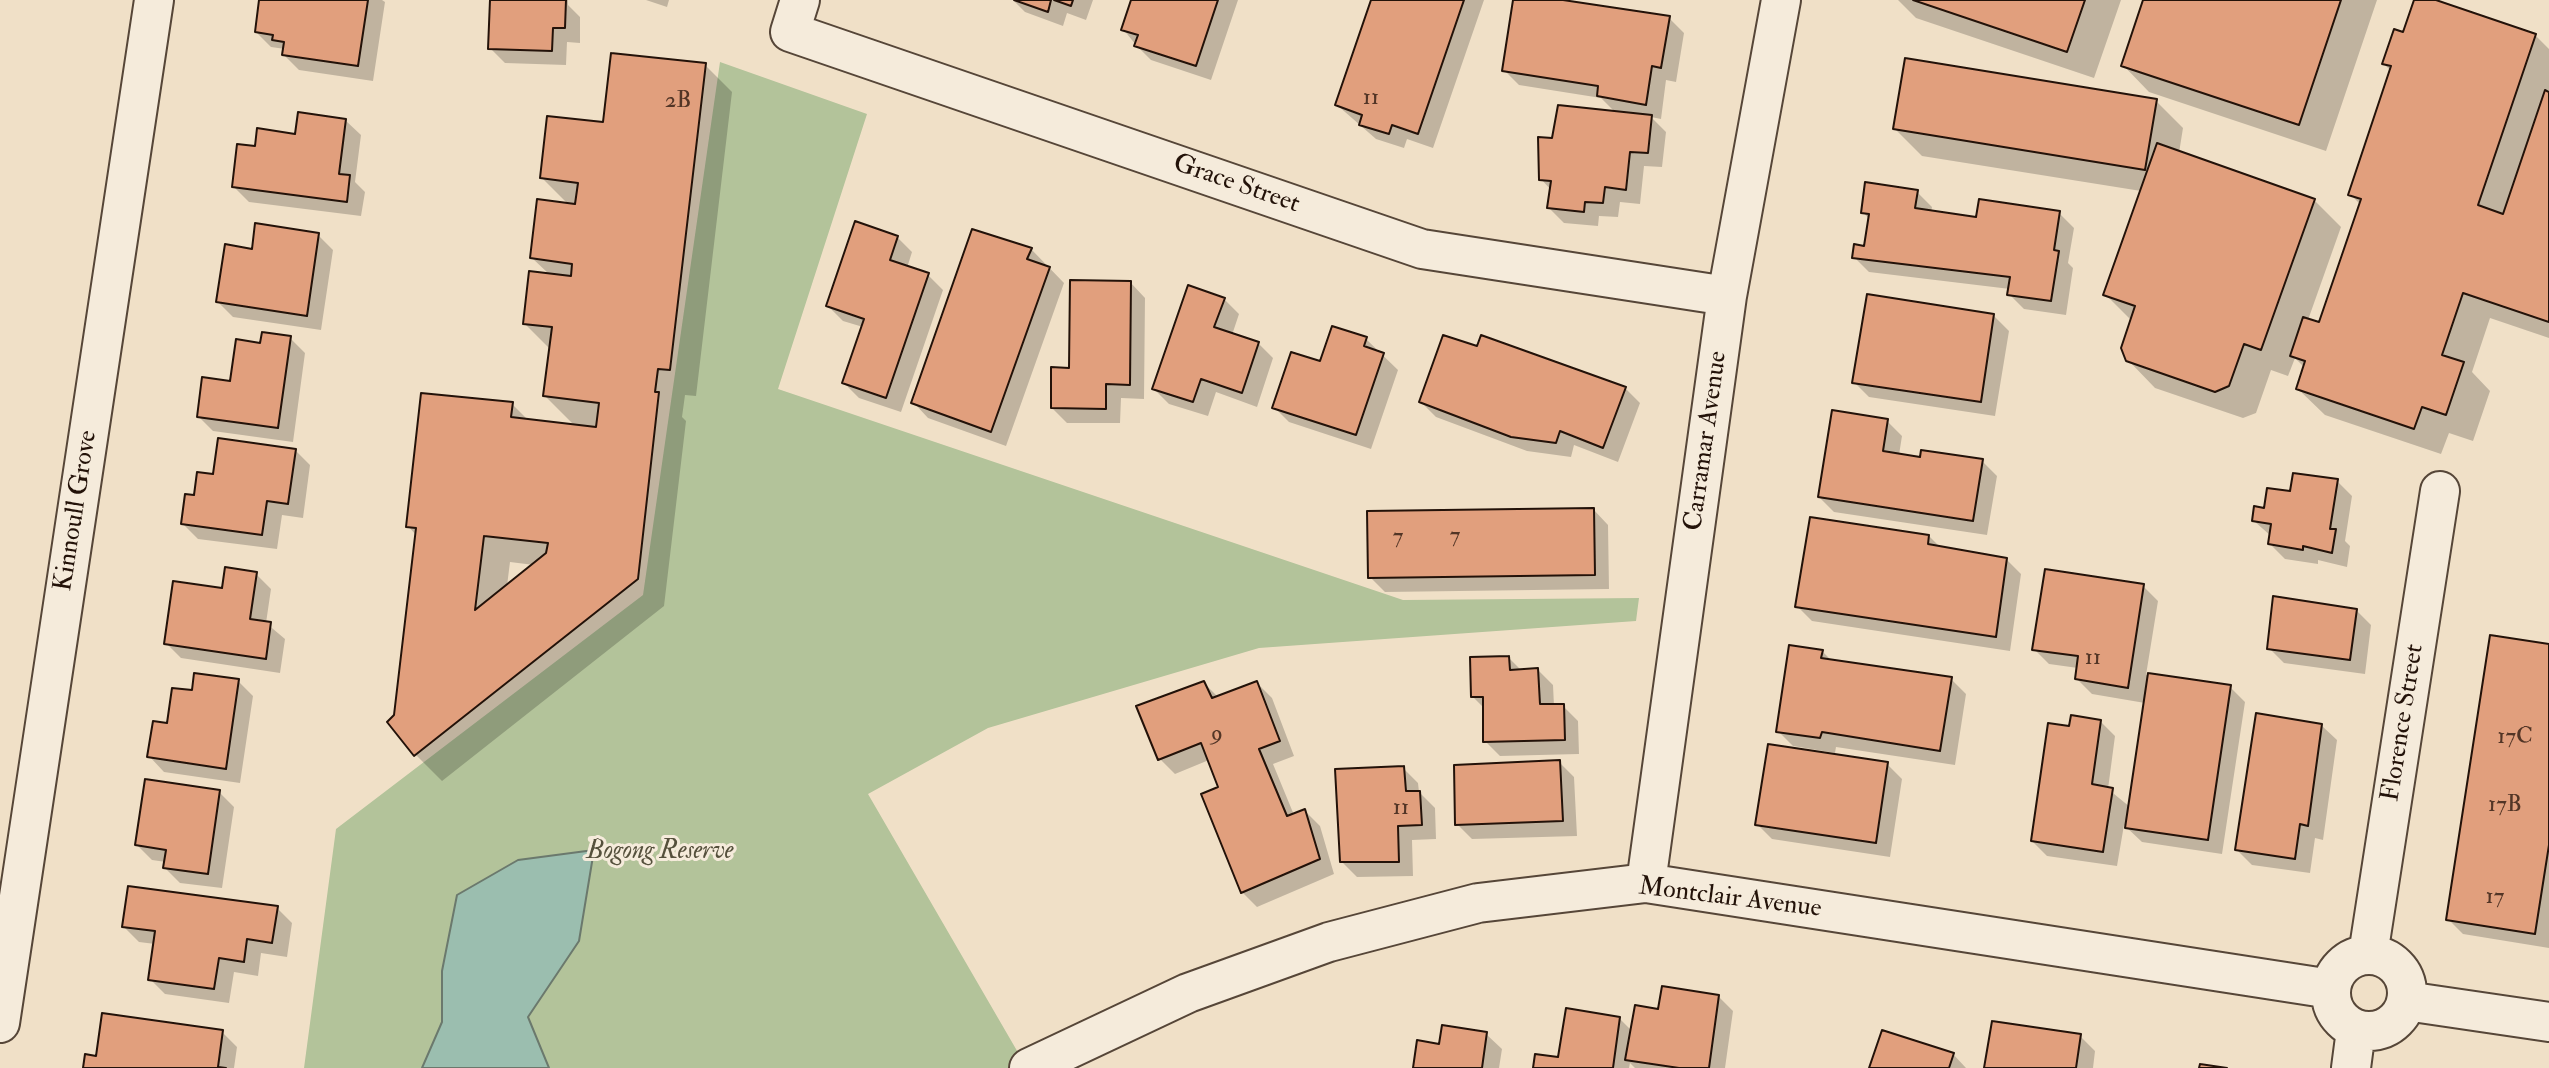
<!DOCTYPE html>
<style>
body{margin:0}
canvas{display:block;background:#f0e0c7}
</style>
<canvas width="2549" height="1068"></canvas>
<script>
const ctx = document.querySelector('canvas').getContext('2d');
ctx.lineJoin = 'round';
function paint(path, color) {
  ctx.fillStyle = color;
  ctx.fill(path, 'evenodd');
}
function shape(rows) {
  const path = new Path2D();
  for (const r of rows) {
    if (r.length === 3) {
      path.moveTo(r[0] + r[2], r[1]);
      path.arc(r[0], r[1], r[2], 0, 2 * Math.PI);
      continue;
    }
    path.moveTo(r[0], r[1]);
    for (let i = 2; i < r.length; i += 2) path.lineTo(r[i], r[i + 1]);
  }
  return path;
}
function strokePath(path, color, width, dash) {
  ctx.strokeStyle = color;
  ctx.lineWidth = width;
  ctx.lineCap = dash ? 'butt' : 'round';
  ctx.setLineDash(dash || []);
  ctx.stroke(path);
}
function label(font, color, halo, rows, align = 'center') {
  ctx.font = font + ' "IM FELL Double Pica",serif';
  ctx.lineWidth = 6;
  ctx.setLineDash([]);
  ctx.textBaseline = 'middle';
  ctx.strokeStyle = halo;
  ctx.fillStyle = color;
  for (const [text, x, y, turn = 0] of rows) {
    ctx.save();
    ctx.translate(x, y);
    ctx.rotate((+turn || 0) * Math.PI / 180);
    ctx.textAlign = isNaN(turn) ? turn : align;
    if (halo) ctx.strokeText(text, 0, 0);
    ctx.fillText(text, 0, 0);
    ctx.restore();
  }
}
const green = shape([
 [720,62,867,114,778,389,1403,600,1639,598,1636,621,1259,648,988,728,868,794,1027,1068,304,1068,336,829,643,595]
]);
const water = shape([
 [594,850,579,941,528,1017,549,1068,422,1068,442,1022,442,971,457,895,518,860,594,850]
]);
const shadow = shape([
 [261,0,382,0,385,2,373,81,299,70,284,55,285,49,271,47,256,32],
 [491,0,568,0,568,5,580,17,580,43,567,42,566,65,505,63,490,48],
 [646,0,669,0,667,7],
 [1013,0,1093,0,1086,20,1067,13,1063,26,1025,12],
 [1133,0,1238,0,1211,80,1151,60,1136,45,1123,29],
 [1373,0,1484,0,1433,148,1407,139,1404,148,1376,139,1337,105],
 [1515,0,1551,0,1669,18,1684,33,1676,82,1666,80,1661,119,1651,117,1666,132,1662,167,1644,166,1640,204,1620,202,1618,217,1599,216,1598,226,1564,223,1549,208,1551,190,1541,179,1553,140,1616,113,1601,98,1519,85,1504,70],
 [1898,0,2121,0,2094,78,1916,18],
 [2145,0,2377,0,2326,151,2149,92,2123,65],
 [2416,0,2431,0,2535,35,2549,49,2549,338,2490,318,2472,372,2490,391,2473,441,2449,433,2441,454,2325,415,2298,389,2305,368,2295,358,2288,376,2271,370,2256,413,2243,418,2155,388,2128,360,2132,321,2105,294,2141,191,1922,156,1895,129,2156,101,2183,128,2179,153,2314,200,2341,227,2308,320,2320,324,2361,205,2350,194,2391,71,2384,64,2404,34],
 [705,65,732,92,696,396,685,395,682,417,686,421,664,606,442,781,415,754,396,716,416,535,408,526,512,404,529,421,576,427,545,396,551,350,524,323,550,275,532,258,569,205,542,178,604,124],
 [510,562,534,565,507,586],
 [345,120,361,135,355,182,365,192,361,216,249,202,234,187,256,148],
 [1917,192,1932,207,1931,212,1978,219,2059,213,2074,228,2068,263,2073,268,2066,315,2024,309,2009,294,2010,289,1869,272,1854,257,1866,248,1870,220,1863,212],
 [318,235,333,250,321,330,233,317,218,302,253,251],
 [897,237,912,252,907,268,928,275,943,290,901,412,859,398,844,383,863,327,843,321,828,306],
 [1031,249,1064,283,1006,446,928,418,914,403],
 [1130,282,1145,298,1144,399,1121,398,1120,423,1067,423,1052,408,1071,370],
 [1224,299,1239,314,1232,335,1258,343,1273,358,1257,407,1216,392,1208,416,1169,404,1154,389],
 [1994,316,2009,331,1995,416,1869,397,1854,382],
 [290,338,305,353,293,442,213,431,198,416,231,383],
 [1366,339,1398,370,1371,449,1289,422,1274,407,1322,363],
 [1625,388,1640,403,1618,462,1574,445,1571,457,1527,451,1436,417,1421,402],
 [1887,421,1902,436,1899,455,1982,461,1997,476,1987,535,1834,512,1819,497],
 [295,450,310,465,303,518,282,515,277,549,198,539,183,524,195,497,215,476],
 [2337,481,2352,496,2345,541,2350,546,2347,567,2318,560,2318,564,2285,559,2270,544,2271,536,2254,521,2265,510],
 [1593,509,1608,525,1609,589,1385,592,1370,577],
 [1929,536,1941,548,2006,559,2021,574,2010,651,1812,621,1797,606],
 [256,574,271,589,266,623,285,639,280,673,181,658,166,643,224,590],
 [2143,586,2158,601,2146,675,2230,687,2245,702,2222,854,2142,842,2124,825,2117,866,2047,856,2032,841,2070,729,2100,721,2115,736,2108,789,2130,807,2145,703,2092,694,2077,679,2078,668,2049,664,2034,649],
 [2356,610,2371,625,2365,674,2284,663,2269,648],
 [2549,646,2549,948,2463,934,2448,919],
 [1822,651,1832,661,1951,679,1966,694,1955,765,1836,747,1835,753,1793,746,1778,731],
 [1508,657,1522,671,1538,670,1553,685,1554,706,1563,706,1578,721,1579,754,1500,756,1485,741,1484,708,1473,697],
 [238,681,253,696,240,783,164,772,149,756,193,692],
 [1204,683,1218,697,1257,683,1272,698,1294,756,1273,764,1294,815,1305,811,1320,826,1334,874,1257,907,1242,892,1220,788,1209,760,1175,774,1160,759],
 [2321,725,2337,740,2323,840,2315,838,2310,873,2252,865,2237,850],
 [1559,762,1574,777,1577,836,1472,839,1457,824],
 [1887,764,1902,779,1890,857,1772,839,1757,824],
 [1403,768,1418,783,1419,792,1435,808,1436,839,1412,840,1413,876,1357,877,1342,862],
 [219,792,234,807,222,888,180,883,165,868,166,862,152,860,137,845],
 [277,908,292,923,287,957,261,953,258,976,234,972,229,1003,165,994,150,979,155,944,139,942,124,927],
 [1718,996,1733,1011,1725,1068,1635,1068,1630,1063,1629,1068,1535,1068,1560,1059,1620,1019,1632,1031],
 [222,1032,237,1047,234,1068,85,1068,97,1058],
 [1486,1034,1502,1049,1499,1068,1415,1068,1441,1046],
 [2080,1036,2095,1051,2093,1068,1986,1068],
 [1953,1054,1966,1068,1871,1068]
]);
const building = shape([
 [259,0,368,0,358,66,282,55,284,42,272,40,273,35,255,32,259,0],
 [490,0,566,0,565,28,553,28,552,51,488,49,490,0],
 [1014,0,1051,0,1048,12,1014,0],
 [1054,0,1073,0,1071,6,1054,0],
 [1131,0,1218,0,1196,66,1134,46,1138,35,1121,30,1131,0],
 [1371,0,1464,0,1418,134,1392,125,1389,134,1359,125,1362,115,1335,105,1371,0],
 [1513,0,1563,0,1670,16,1661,68,1652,66,1646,105,1597,96,1598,86,1502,71,1513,0],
 [1913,0,2085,0,2067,52,1913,0],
 [2143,0,2341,0,2299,125,2121,66,2143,0],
 [2414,0,2436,0,2536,34,2478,205,2503,214,2545,90,2549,92,2549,322,2463,293,2442,355,2464,362,2446,415,2422,407,2414,429,2296,389,2305,361,2290,356,2303,317,2319,322,2361,199,2348,195,2391,66,2382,64,2394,29,2403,32,2414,0],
 [611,53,706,63,670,370,658,369,655,392,659,392,638,579,414,756,387,722,394,715,416,528,406,527,421,393,513,402,511,417,596,427,599,403,543,396,552,327,523,324,529,271,571,276,572,264,530,258,537,199,575,204,578,183,540,178,547,116,603,122,611,53],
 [484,536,548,543,546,553,475,610,484,536],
 [1905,58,2157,99,2145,170,1893,129,1905,58],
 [1558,105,1652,115,1648,153,1630,152,1626,190,1605,187,1603,203,1585,202,1584,212,1547,208,1551,181,1539,180,1538,137,1552,138,1558,105],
 [298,112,346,119,339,174,350,175,347,202,232,187,237,144,255,146,257,128,295,134,298,112],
 [2157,143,2315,199,2261,350,2244,344,2229,386,2215,392,2126,361,2121,348,2135,306,2103,295,2157,143],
 [1865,182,1918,190,1915,208,1976,217,1979,199,2060,211,2054,250,2059,251,2051,301,2007,295,2010,277,1852,258,1854,244,1864,246,1869,214,1861,213,1865,182],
 [855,221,898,236,890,260,929,273,886,398,842,383,864,319,826,306,855,221],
 [255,223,319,233,307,316,216,302,225,244,252,249,255,223],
 [972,229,1032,248,1027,259,1050,267,991,432,911,403,972,229],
 [1070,280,1131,281,1130,385,1106,384,1106,409,1051,408,1051,367,1069,368,1070,280],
 [1188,285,1225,298,1214,327,1259,342,1242,393,1201,379,1193,402,1152,389,1188,285],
 [1867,294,1994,314,1981,402,1852,383,1867,294],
 [1332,326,1367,337,1364,346,1384,353,1356,435,1272,408,1291,352,1320,361,1332,326],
 [262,332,291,336,278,428,197,417,202,377,230,381,236,339,260,343,262,332],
 [1443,335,1477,346,1481,335,1626,387,1603,448,1560,431,1556,443,1511,437,1419,402,1443,335],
 [1832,410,1888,419,1883,451,1920,457,1921,450,1983,459,1973,521,1818,497,1832,410],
 [218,438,296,449,288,504,267,501,262,535,181,524,185,494,194,495,197,472,213,474,218,438],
 [2293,473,2338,479,2330,529,2336,529,2332,553,2303,546,2303,550,2268,544,2271,524,2252,521,2254,506,2264,508,2267,488,2290,491,2293,473],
 [1594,508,1595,575,1368,578,1367,511,1594,508],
 [1810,517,1929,535,1928,544,2007,558,1996,637,1795,607,1810,517],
 [225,567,257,572,250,619,271,622,266,659,164,644,173,581,222,588,225,567],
 [2045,569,2144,584,2128,688,2075,679,2078,656,2032,650,2045,569],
 [2273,596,2357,609,2350,660,2267,649,2273,596],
 [2490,635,2549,644,2549,845,2535,934,2446,920,2490,635],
 [1789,645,1823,650,1821,658,1952,677,1940,751,1822,732,1820,738,1776,732,1789,645],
 [1509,656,1510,670,1538,668,1540,704,1564,704,1565,740,1483,742,1483,697,1471,697,1470,657,1509,656],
 [194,673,239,679,226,769,147,757,153,721,167,723,172,688,192,690,194,673],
 [2148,673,2231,685,2208,840,2125,828,2148,673],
 [1204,681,1212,698,1257,681,1280,741,1259,749,1287,816,1305,809,1320,859,1241,893,1201,794,1218,787,1201,743,1158,760,1136,706,1204,681],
 [2256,713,2322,724,2308,826,2300,824,2295,859,2235,850,2256,713],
 [2071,715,2101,720,2092,784,2113,788,2103,852,2031,841,2048,723,2069,726,2071,715],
 [1768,744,1888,762,1876,843,1755,825,1768,744],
 [1560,760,1563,821,1455,825,1454,765,1560,760],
 [1404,766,1406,791,1420,791,1422,825,1398,826,1399,862,1340,862,1335,769,1404,766],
 [145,779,220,790,208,874,163,868,166,850,135,845,145,779],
 [128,886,278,906,272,943,247,939,244,962,219,958,214,989,148,980,155,931,122,927,128,886],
 [1662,986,1719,995,1709,1068,1679,1068,1625,1060,1635,1005,1658,1009,1662,986],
 [1566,1008,1620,1017,1613,1068,1533,1068,1535,1054,1558,1057,1566,1008],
 [102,1013,223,1030,218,1067,226,1068,83,1068,85,1054,96,1056,102,1013],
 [1992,1021,2081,1034,2076,1068,1984,1068,1992,1021],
 [1442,1025,1487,1032,1482,1068,1413,1068,1417,1040,1439,1044,1442,1025],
 [1882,1030,1954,1053,1949,1068,1869,1068,1882,1030],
 [2200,1064,2227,1068,2199,1068,2200,1064]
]);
const minor = shape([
 [800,0,790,32,1422,249,1727,296],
 [1646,883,1727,296,1781,0],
 [2368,955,2440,491],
 [2369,993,38],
 [2406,1001,2549,1022],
 [0,1023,154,0],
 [1029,1068,1188,993,1329,942,1478,903,1646,883,2331,989],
 [2351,1068,2356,1030]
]);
const numberNames = [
 ["11",1371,99],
 ["2B",678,102],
 ["7",1455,537],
 ["7",1398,538],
 ["11",2093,659],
 ["9",1217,735],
 ["17C",2515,738],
 ["17B",2505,806],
 ["11",1401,809],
 ["17",2495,898]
];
const streetNames = [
 ["Grace Street",1236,185,19],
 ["Carramar Avenue",1707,441,-82],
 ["Kinnoull Grove",77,511,-81],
 ["Florence Street",2404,723,-81],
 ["Montclair Avenue",1730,899,7]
];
const parkNames = [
 ["Bogong Reserve",660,852]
];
paint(green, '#b3c39a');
paint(water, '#9bbeaf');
strokePath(water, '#6b796d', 2);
paint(shadow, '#0003');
paint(building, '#e19f7d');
strokePath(building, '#231209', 2);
strokePath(minor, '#564638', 42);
strokePath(minor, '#f5ebdb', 38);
label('23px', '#523526', null, numberNames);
label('26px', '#231209', '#f5ebdb', streetNames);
label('italic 26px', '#55503c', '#f5ebdb', parkNames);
</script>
